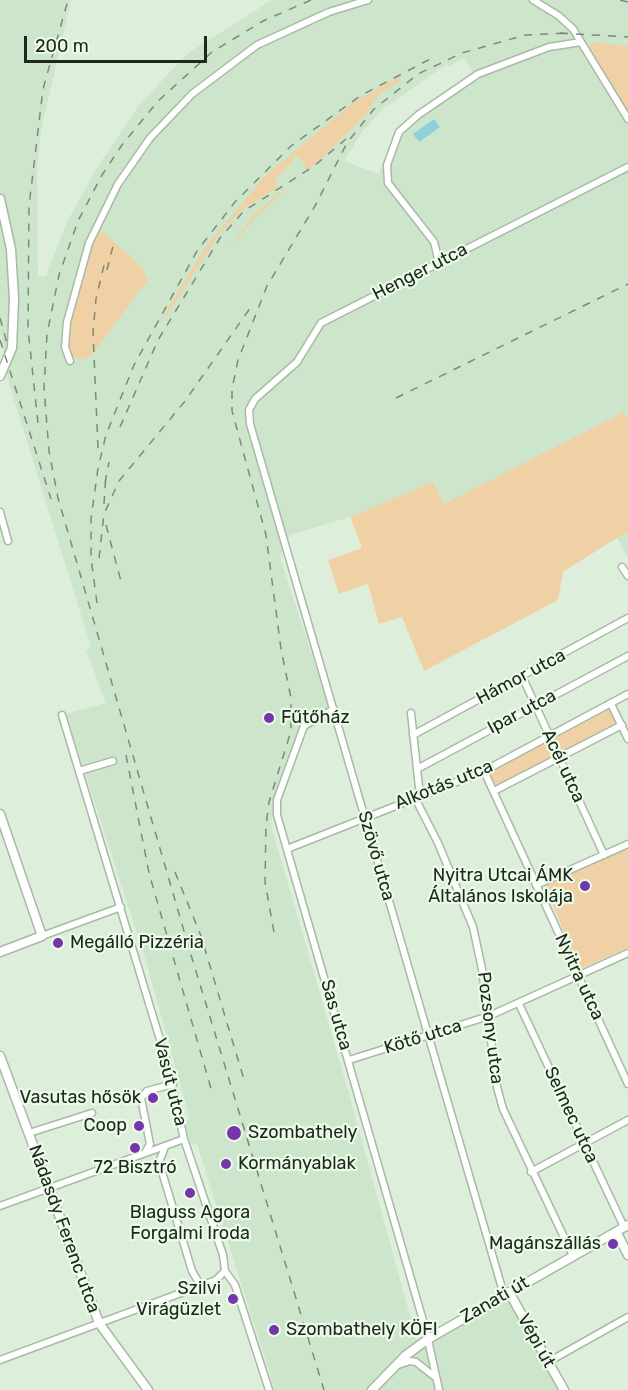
<!DOCTYPE html>
<meta charset="utf-8">
<style>
body{margin:0}
#map{position:relative;width:628px;height:1390px;overflow:hidden;background:#ddefda;font-family:Rubik,sans-serif}
canvas{display:block}
.scale{position:absolute;left:24px;top:36px;width:183px;height:27px;box-sizing:border-box;border:3px solid #20271f;border-top:0;padding-left:8px;font-size:18px;line-height:21px;white-space:nowrap;color:#20271f;-webkit-text-stroke:4px #eafce7;paint-order:stroke}
</style>
<div id="map">
<canvas width="628" height="1390"></canvas>
<div class="scale">200 m</div>
</div>
<script>
const ctx = document.querySelector('canvas').getContext('2d');
ctx.lineJoin = 'round';
function paint(path, color) {
  ctx.fillStyle = color;
  ctx.fill(path, 'evenodd');
}
function shape(rows) {
  const path = new Path2D();
  for (const r of rows) {
    path.moveTo(r[0], r[1]);
    for (let i = 2; i < r.length; i += 2) path.lineTo(r[i], r[i + 1]);
  }
  return path;
}
function strokePath(path, color, width, dash) {
  ctx.strokeStyle = color;
  ctx.lineWidth = width;
  ctx.lineCap = dash ? 'butt' : 'round';
  ctx.setLineDash(dash || []);
  ctx.stroke(path);
}
function label(font, color, halo, rows, align = 'center') {
  ctx.font = font + ' Rubik,sans-serif';
  ctx.lineWidth = 4.5;
  ctx.setLineDash([]);
  ctx.textBaseline = 'middle';
  ctx.strokeStyle = halo;
  ctx.fillStyle = color;
  for (const [text, x, y, turn = 0] of rows) {
    ctx.save();
    ctx.translate(x, y);
    ctx.rotate((+turn || 0) * Math.PI / 180);
    ctx.textAlign = isNaN(turn) ? turn : align;
    if (halo) ctx.strokeText(text, 0, 0);
    ctx.fillText(text, 0, 0);
    ctx.restore();
  }
}
const built = shape([
 [0,0,71,0,41,131,37,172,38,277,46,276,68,220,98,166,139,105,188,53,272,0,628,0,628,421,623,413,444,505,433,482,350,517,290,535,280,557,330,711,304,719,273,802,271,825,349,1094,418,1345,512,1289,569,1390,275,1390,197,1144,191,1144,184,1121,190,1119,145,958,66,714,106,703,86,650,91,647,8,380,0,332],
 [464,58,473,72,396,129,379,174,344,161,362,132,384,108,447,64,449,66],
 [628,531,628,558,617,537]
]);
const green = shape([
 [593,42,628,46,628,115,588,47],
 [399,77,402,80,379,94,365,116,313,166,306,171,305,164,295,155,291,164,275,179,278,187,243,209,218,236,167,315,164,315,206,246,266,175,354,102],
 [280,192,281,194,252,221,229,249,253,215],
 [101,230,140,265,148,279,91,356,81,360,70,354,68,335,90,249],
 [624,412,628,421,628,531,563,572,558,600,424,671,402,617,379,624,368,584,339,594,328,560,362,548,350,517,433,482,444,504],
 [608,708,616,723,495,787,487,772],
 [628,849,628,948,580,969,544,885]
]);
const water = shape([
 [434,119,440,127,419,142,413,134]
]);
const street = shape([
 [533,0,559,16,573,29,628,119],
 [433,265,438,258,434,242,388,183,387,165,399,132,418,115,478,74,549,47,581,42],
 [70,361,65,347,67,322,89,243,118,184,150,138,192,94,257,45,329,12,368,0],
 [0,512,8,541],
 [622,567,628,576],
 [522,676,604,855],
 [611,704,628,739],
 [334,709,304,726,277,800,277,815,426,1331,439,1390],
 [411,713,420,797],
 [62,715,167,1063,184,1139,223,1255,225,1271,235,1285,269,1390],
 [413,735,628,618],
 [417,769,628,656],
 [79,771,113,761],
 [484,771,628,1084],
 [494,791,622,725],
 [415,798,438,843,473,927,482,969,497,1087,503,1109,573,1256],
 [287,849,484,771,628,694],
 [536,885,628,844],
 [42,936,121,907],
 [519,1004,624,1227],
 [349,1060,489,1016,628,953],
 [29,1133,92,1113],
 [165,1147,159,1162,192,1271,201,1286],
 [145,1153,150,1144,141,1098,147,1091,173,1084],
 [531,1172,628,1120],
 [0,1206,184,1139],
 [504,1295,250,424,249,410,255,399,297,362,321,323,628,167],
 [0,1360,216,1280,225,1271],
 [548,1362,628,1317],
 [398,1365,410,1361,416,1362,435,1377]
]);
const secondary = shape([
 [0,199,11,249,14,299,12,348,0,376],
 [0,814,42,936,0,952],
 [0,1056,99,1323,148,1390],
 [619,1237,628,1255],
 [509,1292,564,1390],
 [372,1390,405,1356,428,1339,628,1225]
]);
const rail = shape([
 [311,0,263,21,212,52,158,101,122,145,102,175,78,221,59,275,47,334,44,388,49,451,58,498,191,955,324,1390],
 [620,0,628,2],
 [560,33,628,37],
 [107,270,113,246],
 [0,318,8,347],
 [0,340,51,499],
 [396,398,628,284],
 [38,423,28,329,29,206,43,89,68,0],
 [120,427,158,340,220,238,244,211,314,166,346,139],
 [98,448,93,332,96,299,105,261],
 [105,483,109,462],
 [104,504,106,475],
 [106,525,122,585],
 [99,558,104,514,119,481,185,401,253,304],
 [97,603,91,558,91,519,98,468,106,435,134,365,197,251,235,202,291,146,360,96,432,58],
 [126,755,149,873,212,1092],
 [175,872,201,936,245,1083],
 [274,932,265,882,266,826,269,802,291,731,291,698,281,649,266,535,232,411,232,389,238,360,267,286,315,206,347,143,374,109,418,74,462,53,525,35,568,33]
]);
const markers = [
 [269,718,6,"#7635aa"],
 [585,886,6,"#7635aa"],
 [58,943,6,"#7635aa"],
 [153,1098,6,"#7635aa"],
 [139,1126,6,"#7635aa"],
 [234,1133,8,"#7635aa"],
 [135,1148,6,"#7635aa"],
 [226,1164,6,"#7635aa"],
 [190,1193,6,"#7635aa"],
 [613,1244,6,"#7635aa"],
 [233,1299,6,"#7635aa"],
 [274,1330,6,"#7635aa"]
];
const streetNames = [
 ["Henger utca",420,272,-27],
 ["Hámor utca",521,677,-28],
 ["Ipar utca",522,712,-28],
 ["Acél utca",563,766,65],
 ["Alkotás utca",444,785,-22],
 ["Szövő utca",376,856,74],
 ["Nyitra utca",579,977,65],
 ["Sas utca",336,1015,74],
 ["Pozsony utca",490,1028,83],
 ["Kötő utca",423,1037,-17],
 ["Vasút utca",170,1082,76],
 ["Selmec utca",571,1115,65],
 ["Nádasdy Ferenc utca",64,1229,70],
 ["Zanati út",495,1300,-30],
 ["Vépi út",536,1341,61]
];
const poiNames = [
 ["Fűtőház",281,718],
 ["Nyitra Utcai ÁMK",573,876,"right"],
 ["Általános Iskolája",573,897,"right"],
 ["Megálló Pizzéria",70,943],
 ["Vasutas hősök",141,1098,"right"],
 ["Coop",127,1126,"right"],
 ["Szombathely",248,1133],
 ["Kormányablak",238,1164],
 ["72 Bisztró",135,1168,"center"],
 ["Blaguss Agora",190,1213,"center"],
 ["Forgalmi Iroda",190,1234,"center"],
 ["Magánszállás",601,1244,"right"],
 ["Szilvi",221,1289,"right"],
 ["Virágüzlet",221,1310,"right"],
 ["Szombathely KÖFI",286,1330]
];
paint(built, '#cde5ca');
paint(green, '#f0d1a6');
paint(water, '#8ed1db');
strokePath(street, '#a8baa6', 9);
strokePath(secondary, '#a8baa6', 11);
strokePath(street, '#fff', 6);
strokePath(secondary, '#fff', 8);
strokePath(rail, '#7d8a7b', 1.5, [8, 8]);
for (const [x, y, r, color] of markers) {
  const dot = new Path2D();
  dot.arc(x, y, r, 0, 2 * Math.PI);
  ctx.fillStyle = color;
  ctx.fill(dot);
  strokePath(dot, '#eafce7', 2);
}
label('18px', '#20271f', '#eafce7', streetNames);
label('18px', '#20271f', '#eafce7', poiNames, 'left');
</script>
